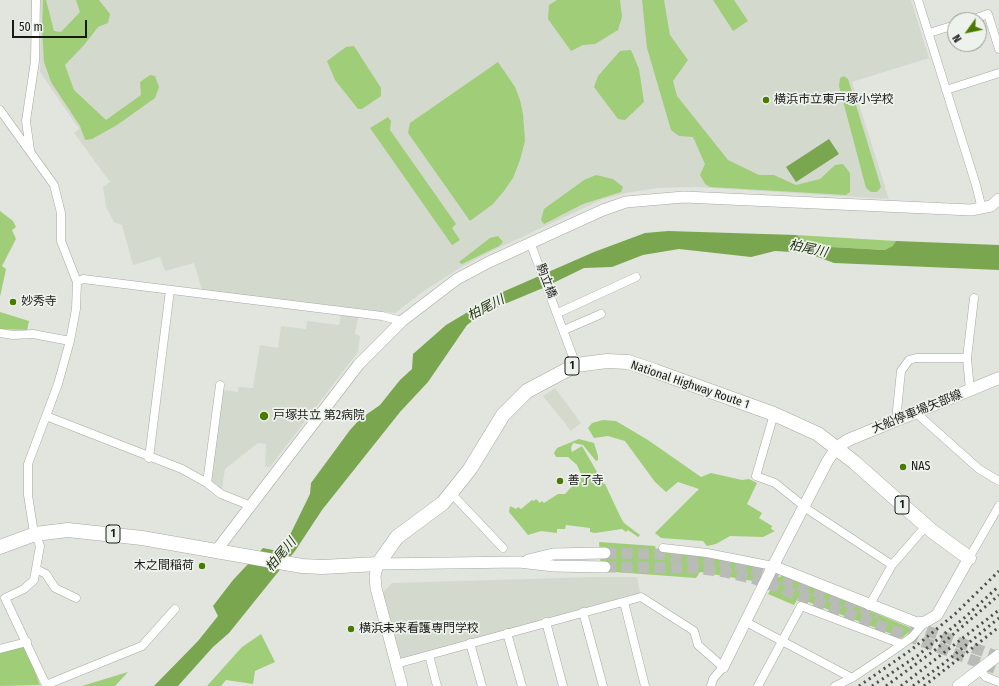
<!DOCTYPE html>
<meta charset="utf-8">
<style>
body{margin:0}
#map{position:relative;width:999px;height:686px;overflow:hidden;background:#e1e5de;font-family:"Fira Sans Condensed",sans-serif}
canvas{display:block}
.north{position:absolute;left:947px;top:12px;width:40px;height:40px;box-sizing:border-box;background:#eef2ec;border:1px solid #999c97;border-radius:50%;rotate:237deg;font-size:11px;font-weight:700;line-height:16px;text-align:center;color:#191a18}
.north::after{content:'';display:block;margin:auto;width:14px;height:18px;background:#4b7a00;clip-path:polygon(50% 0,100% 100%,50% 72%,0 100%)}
.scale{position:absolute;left:12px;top:20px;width:75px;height:18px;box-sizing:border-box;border:2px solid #191a18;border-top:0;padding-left:5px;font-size:12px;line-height:14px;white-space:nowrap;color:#191a18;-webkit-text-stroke:3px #eef2ec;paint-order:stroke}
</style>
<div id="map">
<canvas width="999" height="686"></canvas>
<div class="north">N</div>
<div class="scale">50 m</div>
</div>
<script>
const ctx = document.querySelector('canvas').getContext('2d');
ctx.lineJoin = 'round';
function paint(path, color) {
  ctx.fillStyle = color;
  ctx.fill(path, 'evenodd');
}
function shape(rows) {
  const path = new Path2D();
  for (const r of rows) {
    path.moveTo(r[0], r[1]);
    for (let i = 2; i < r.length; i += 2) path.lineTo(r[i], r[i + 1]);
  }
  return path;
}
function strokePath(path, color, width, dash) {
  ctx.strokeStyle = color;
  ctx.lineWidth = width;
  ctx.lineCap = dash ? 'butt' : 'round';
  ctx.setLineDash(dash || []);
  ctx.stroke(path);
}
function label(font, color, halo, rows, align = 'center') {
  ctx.font = font + ' "Fira Sans Condensed","Noto Sans JP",sans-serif';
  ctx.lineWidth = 3.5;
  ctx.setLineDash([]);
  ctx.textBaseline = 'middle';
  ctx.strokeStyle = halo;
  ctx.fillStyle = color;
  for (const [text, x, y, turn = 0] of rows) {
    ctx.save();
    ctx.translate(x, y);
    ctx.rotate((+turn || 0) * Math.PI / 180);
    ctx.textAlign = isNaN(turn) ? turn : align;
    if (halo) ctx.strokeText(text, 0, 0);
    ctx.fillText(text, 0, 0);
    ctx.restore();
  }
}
const built = shape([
 [41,0,911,0,929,58,852,82,889,199,695,187,658,188,631,192,603,199,490,252,463,266,424,291,395,313,202,290,194,263,165,271,160,257,133,265,122,225,114,222,106,207,103,187,110,182,74,133,79,129,40,72],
 [341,315,358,317,355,334,360,336,358,352,270,467,265,467,266,444,258,443,225,469,222,489,213,484,211,479,221,394,225,390,238,392,238,387,253,388,260,345,278,348,281,326,306,329,307,321,339,325],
 [555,388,581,423,571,431,543,396],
 [594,577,637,577,640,593,401,660,382,593,392,583]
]);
const green = shape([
 [43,0,46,0,54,31,61,32,80,12,76,0,99,0,110,14,108,23,98,27,84,45,65,65,74,90,106,120,141,95,140,82,150,75,155,76,159,87,155,98,117,125,92,139,85,140,80,126,51,82,44,62,42,28],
 [557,0,620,0,622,17,618,30,595,44,583,45,571,51,548,19,549,5],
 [642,0,664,0,670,35,688,60,673,81,677,96,728,160,759,175,774,175,796,185,820,179,835,165,843,164,850,173,850,192,846,195,710,187,705,184,700,175,705,164,693,137,679,136,671,130,647,48],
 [713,0,734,0,748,21,733,31],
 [354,46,381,88,381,96,362,109,358,109,335,80,327,61,346,47],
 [631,50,639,69,644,102,625,120,618,119,594,87,598,76,620,51],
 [498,62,515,87,520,100,523,114,525,141,520,160,513,178,504,191,493,204,470,221,408,133,410,123],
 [844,76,848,79,881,187,877,192,871,192,866,188,839,86,840,78],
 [388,117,391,121,390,130,456,224,452,228,460,240,452,245,370,128],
 [596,175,613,179,623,187,621,192,583,204,544,224,541,220,544,209,584,180],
 [0,211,13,221,16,227,12,230,16,239,2,266,6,269,0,297],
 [796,235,896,241,894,246,886,250,813,246],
 [498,236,503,242,499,246,462,264,459,262,490,238],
 [0,312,29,321,27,330,0,329],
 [603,420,616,421,648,440,701,477,711,473,742,480,749,479,757,483,747,504,762,513,759,518,772,526,771,529,775,531,763,537,730,536,716,544,707,546,703,541,661,538,655,533,699,489,678,482,666,492,655,482,625,441,608,436,594,438,588,428,592,423],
 [579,439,594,443,598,456,598,460,596,461,583,445,573,443,571,448,572,452,582,446,604,484,605,484,620,516,624,523,640,535,638,537,628,530,626,532,622,529,595,533,590,532,590,528,566,525,565,529,557,529,557,533,541,531,528,535,509,512,510,506,516,509,518,507,521,509,532,500,534,501,536,499,540,503,542,501,544,503,558,494,565,494,575,483,579,482,581,474,577,465,568,457,556,457,554,453,557,448],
 [599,542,655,546,656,551,705,556,759,566,761,570,757,579,753,581,700,572,696,578,601,571],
 [784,575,911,628,911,630,902,638,798,598,794,605,768,594,777,578],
 [261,634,275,662,255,671,253,684,226,680,221,686,207,686,242,647],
 [25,646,40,685,0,686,0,653],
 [128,672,115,686,82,686]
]);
const water = shape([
 [829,139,839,154,796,182,786,167],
 [668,231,796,235,813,246,885,250,893,246,896,241,999,245,999,270,834,263,807,253,775,251,751,257,679,249,643,255,612,267,584,268,543,288,483,313,467,325,428,382,400,412,322,510,295,551,229,633,213,647,178,686,154,686,198,641,218,616,213,606,233,580,263,548,278,551,287,541,310,494,311,483,350,430,360,419,380,405,400,380,412,369,413,354,446,325,498,294,594,252,645,233]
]);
const tertiaryTunnel = shape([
 [605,553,657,554,728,562,762,572,879,614],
 [605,567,695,568,725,572,755,579,999,670],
 [911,625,999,657]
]);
const minor = shape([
 [918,0,976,185,982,209],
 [971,20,988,14,999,49],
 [929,33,955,25],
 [946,90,999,73],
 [0,110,54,185,61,213,61,241,77,282,76,309,70,341,58,384,28,464,28,495,33,527,40,546,34,580,24,589,5,598,46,685,142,646,175,609],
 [30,150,26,121,35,61,36,0],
 [530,242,576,365],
 [77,282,83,279,382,316,402,321],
 [558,313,636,277],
 [564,330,601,314],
 [0,333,13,335,33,334,70,341],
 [970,390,967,358,974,298],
 [915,412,979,469,999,481],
 [774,414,756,476,775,483,810,511,892,565,926,526],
 [46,416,182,469,207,483,221,494,251,506],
 [896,420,901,371,909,360,916,358,967,358],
 [149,458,170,290],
 [207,483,220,385],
 [451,493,503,548],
 [663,548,707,553,773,566],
 [969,558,999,506],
 [36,569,46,574,55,588,76,598],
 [624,602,645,686],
 [869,606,892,565],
 [583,612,603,686],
 [546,622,563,686],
 [746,622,852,678],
 [507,633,522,686],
 [470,643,482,686],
 [0,649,27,642],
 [429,655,437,686],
 [396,664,641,597,694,631,698,645,723,667,713,679,711,686],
 [979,669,986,677,999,682],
 [758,686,801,606,902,644],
 [835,686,852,678,891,652,912,637,925,622]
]);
const tertiary = shape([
 [216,551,359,364,402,321,457,279,489,262,603,210,626,202,684,197,971,210,991,206,999,199],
 [528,560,553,554,605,553],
 [773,566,917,623,925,622,937,615,969,558],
 [723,667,773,566,827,462,836,448],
 [402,686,376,588,375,576,378,564,519,562,554,566,605,567],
 [958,686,999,655]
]);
const secondary = shape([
 [836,448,848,440,999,378]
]);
const trunk = shape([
 [0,547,35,534,68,530,142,538,302,566,322,567,378,564,397,537,443,503,470,469,503,415,527,391,576,365,607,361,628,362,655,371,774,414,818,434,854,462,932,531,969,558]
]);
const rail = shape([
 [859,686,911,650,955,614,999,571],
 [872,686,917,656,963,619,999,586],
 [886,686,935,650,999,595],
 [901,686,999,610],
 [913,686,943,664,999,618],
 [924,686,999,627]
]);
const markers = [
 [766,100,4,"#4b7a00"],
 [13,302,4,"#4b7a00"],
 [264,416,5,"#4b7a00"],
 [903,467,4,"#4b7a00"],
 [560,481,4,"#4b7a00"],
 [202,566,4,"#4b7a00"],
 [351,629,4,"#4b7a00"]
];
const shields = [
 [572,366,14],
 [902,505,14],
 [113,534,14]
];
const shieldNames = [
 ["1",572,366],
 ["1",902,505],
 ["1",113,534]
];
const poiNames = [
 ["横浜市立東戸塚小学校",774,100],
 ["妙秀寺",21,302],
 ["戸塚共立 第2病院",273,416],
 ["NAS",911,467],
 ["善了寺",568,481],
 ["木之間稲荷",194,566,"right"],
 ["横浜未来看護専門学校",359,629]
];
const streetNames = [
 ["駒立橋",546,281,69],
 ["National Highway Route 1",690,385,19],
 ["大船停車場矢部線",917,412,-22]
];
const waterNames = [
 ["柏尾川",808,249,12],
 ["柏尾川",486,308,-28],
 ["柏尾川",281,555,-50]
];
paint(built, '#d3dacd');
paint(green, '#a0cd77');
paint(water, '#7ba650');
strokePath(tertiaryTunnel, '#b9bcb6', 11, [11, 5.5]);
strokePath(minor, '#a6a9a3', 9);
strokePath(tertiary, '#a6a9a3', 12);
strokePath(secondary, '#a6a9a3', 13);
strokePath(trunk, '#a6a9a3', 15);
strokePath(minor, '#fff', 8);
strokePath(tertiary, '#fff', 11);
strokePath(secondary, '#fff', 12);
strokePath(trunk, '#fff', 14);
strokePath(rail, '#4c4d4a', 3, [2, 4]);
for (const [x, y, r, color] of markers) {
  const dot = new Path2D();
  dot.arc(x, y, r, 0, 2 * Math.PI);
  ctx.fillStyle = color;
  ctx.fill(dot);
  strokePath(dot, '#eef2ec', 1.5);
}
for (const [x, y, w] of shields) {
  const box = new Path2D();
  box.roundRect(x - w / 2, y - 9, w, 18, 3);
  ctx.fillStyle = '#eef2ec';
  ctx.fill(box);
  strokePath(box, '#191a18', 1);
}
label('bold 11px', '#191a18', null, shieldNames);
label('12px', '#191a18', '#eef2ec', poiNames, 'left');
label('12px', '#191a18', '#eef2ec', streetNames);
label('italic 13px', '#233410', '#eef2ec', waterNames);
</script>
